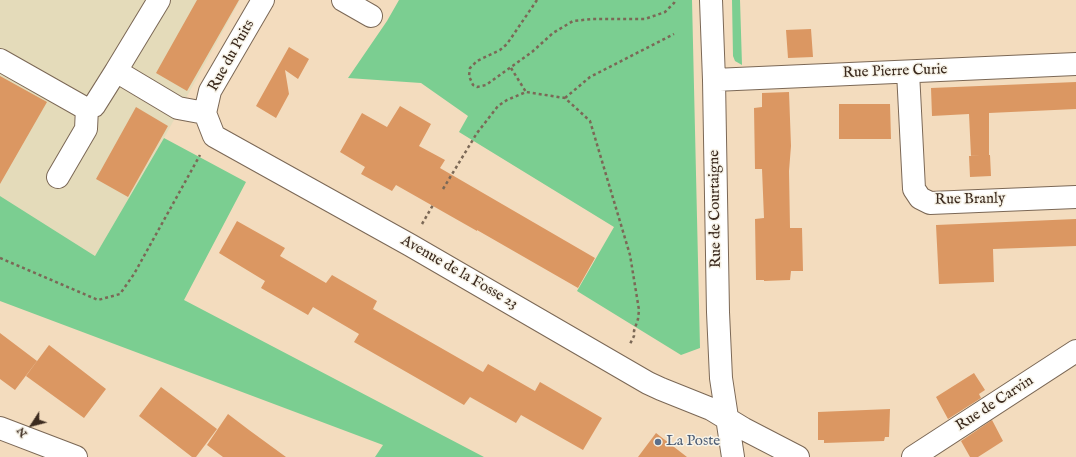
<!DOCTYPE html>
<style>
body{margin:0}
#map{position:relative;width:1076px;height:457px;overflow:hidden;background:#f3dcbe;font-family:"IM FELL English",serif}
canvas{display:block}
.north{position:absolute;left:12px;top:405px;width:40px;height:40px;-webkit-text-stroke:3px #f7f3e8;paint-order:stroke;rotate:234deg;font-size:11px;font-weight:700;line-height:16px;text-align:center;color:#3b2a1e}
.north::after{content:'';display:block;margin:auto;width:14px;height:18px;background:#3b2a1e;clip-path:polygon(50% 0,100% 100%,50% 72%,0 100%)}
</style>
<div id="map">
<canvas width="1076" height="457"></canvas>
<div class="north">N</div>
</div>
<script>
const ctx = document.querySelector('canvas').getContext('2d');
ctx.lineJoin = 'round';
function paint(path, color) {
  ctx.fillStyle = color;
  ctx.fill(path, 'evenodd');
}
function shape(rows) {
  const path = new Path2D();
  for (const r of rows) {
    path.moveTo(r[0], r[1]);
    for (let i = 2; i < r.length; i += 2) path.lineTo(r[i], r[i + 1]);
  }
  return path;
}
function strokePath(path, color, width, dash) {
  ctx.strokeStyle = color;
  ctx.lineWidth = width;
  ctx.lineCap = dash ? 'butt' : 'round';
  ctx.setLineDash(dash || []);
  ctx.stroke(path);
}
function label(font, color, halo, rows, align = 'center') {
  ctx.font = font + ' "IM FELL English",serif';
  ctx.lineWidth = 3;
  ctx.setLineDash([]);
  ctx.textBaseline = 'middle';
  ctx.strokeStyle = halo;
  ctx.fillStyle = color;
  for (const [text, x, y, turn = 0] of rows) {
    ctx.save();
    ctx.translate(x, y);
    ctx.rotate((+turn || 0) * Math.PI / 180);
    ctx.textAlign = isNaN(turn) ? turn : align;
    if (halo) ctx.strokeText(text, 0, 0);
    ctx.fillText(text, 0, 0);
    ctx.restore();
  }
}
const built = shape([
 [0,0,240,0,164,138,95,256,0,196]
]);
const green = shape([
 [399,0,692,0,700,348,681,355,577,291,614,227,459,132,468,116,421,83,348,78,387,21],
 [732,0,740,0,742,65,735,61,733,56],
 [164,138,246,182,184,300,484,457,375,457,383,445,0,301,0,196,95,256]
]);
const building = shape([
 [197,0,239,0,187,91,156,73],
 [811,29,813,57,788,58,786,30],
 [289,47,309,59,298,79,285,70,289,94,276,118,256,106],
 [0,76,47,102,0,184],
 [1076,82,1076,109,989,113,989,155,990,155,991,176,970,177,969,156,981,155,971,156,969,114,932,116,931,88],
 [789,92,791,146,789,171,790,228,802,228,803,271,791,271,790,280,764,281,764,280,756,280,755,219,764,218,762,169,755,169,754,108,762,107,762,93],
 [839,104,890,104,891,139,839,139],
 [400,106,431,124,419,146,445,160,440,168,595,258,578,288,477,230,477,231,396,185,392,191,361,174,365,167,340,152,362,113,387,127],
 [136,107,168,126,128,197,96,179],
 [1076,219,1076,246,993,249,994,282,939,284,936,225],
 [237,221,285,248,280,256,326,283,332,275,377,301,373,309,483,372,488,364,535,391,540,382,602,418,583,450,521,415,516,423,470,397,464,405,354,342,359,334,313,307,308,315,261,288,265,281,219,253],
 [0,333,37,361,15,390,0,379],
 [49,345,106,389,84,418,26,376],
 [974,373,985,390,979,394,981,398,948,419,936,397],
 [161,387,217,429,196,457,192,457,139,416],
 [890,409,889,437,885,437,884,441,824,443,824,440,818,440,818,412],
 [228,414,249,430,286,457,223,457,207,445],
 [992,420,1003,441,978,457,970,457,961,441],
 [656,433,687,457,638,457]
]);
const path = shape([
 [537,0,507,44,500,50,477,61,470,68,469,76,473,85,477,87,486,85,532,52,553,33,573,21,592,19,645,19,665,12,674,3,675,0],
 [511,68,526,92],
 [565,98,590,77,674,34],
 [443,189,477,133,498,106,507,100,526,92,565,98,590,121,630,255,639,310,638,319,634,331,634,336,630,344],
 [422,224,433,205],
 [0,258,98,300,120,294,134,274,200,155]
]);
const minor = shape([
 [159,0,116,71,178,108,205,113],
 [343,0,371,16],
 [711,0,714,80,718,312,721,378,733,457],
 [0,60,83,107,87,108,94,106,116,71],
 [908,72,914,189,920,198,930,203,1076,197],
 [714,80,1076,64],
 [205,113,214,136,410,245,648,383,661,389,711,409,744,429,798,457],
 [205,113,210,91,263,0],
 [58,177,86,129,87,108],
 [0,428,76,457],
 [913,457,1076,351]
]);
const markers = [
 [658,442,4,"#5c6f8a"]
];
const streetNames = [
 ["Rue du Puits",232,56,-61],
 ["Rue Pierre Curie",895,72,-2],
 ["Rue Branly",970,200,-1],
 ["Rue de Courtaigne",716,209,-91],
 ["Avenue de la Fosse 23",459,273,30],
 ["Rue de Carvin",995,404,-33]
];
const serviceNames = [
 ["La Poste",666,442]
];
paint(built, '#e4dbba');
paint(green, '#7bce91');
paint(building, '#db9762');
strokePath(minor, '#7b6856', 24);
strokePath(path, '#7b6856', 2.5, [3, 3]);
strokePath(minor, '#fff', 22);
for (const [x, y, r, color] of markers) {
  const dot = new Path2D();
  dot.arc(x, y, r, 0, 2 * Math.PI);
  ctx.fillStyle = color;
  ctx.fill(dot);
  strokePath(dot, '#f7f3e8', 1.5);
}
label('15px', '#3b2a1e', '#f7f3e8', streetNames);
label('15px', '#4e5e75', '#f7f3e8', serviceNames, 'left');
</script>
